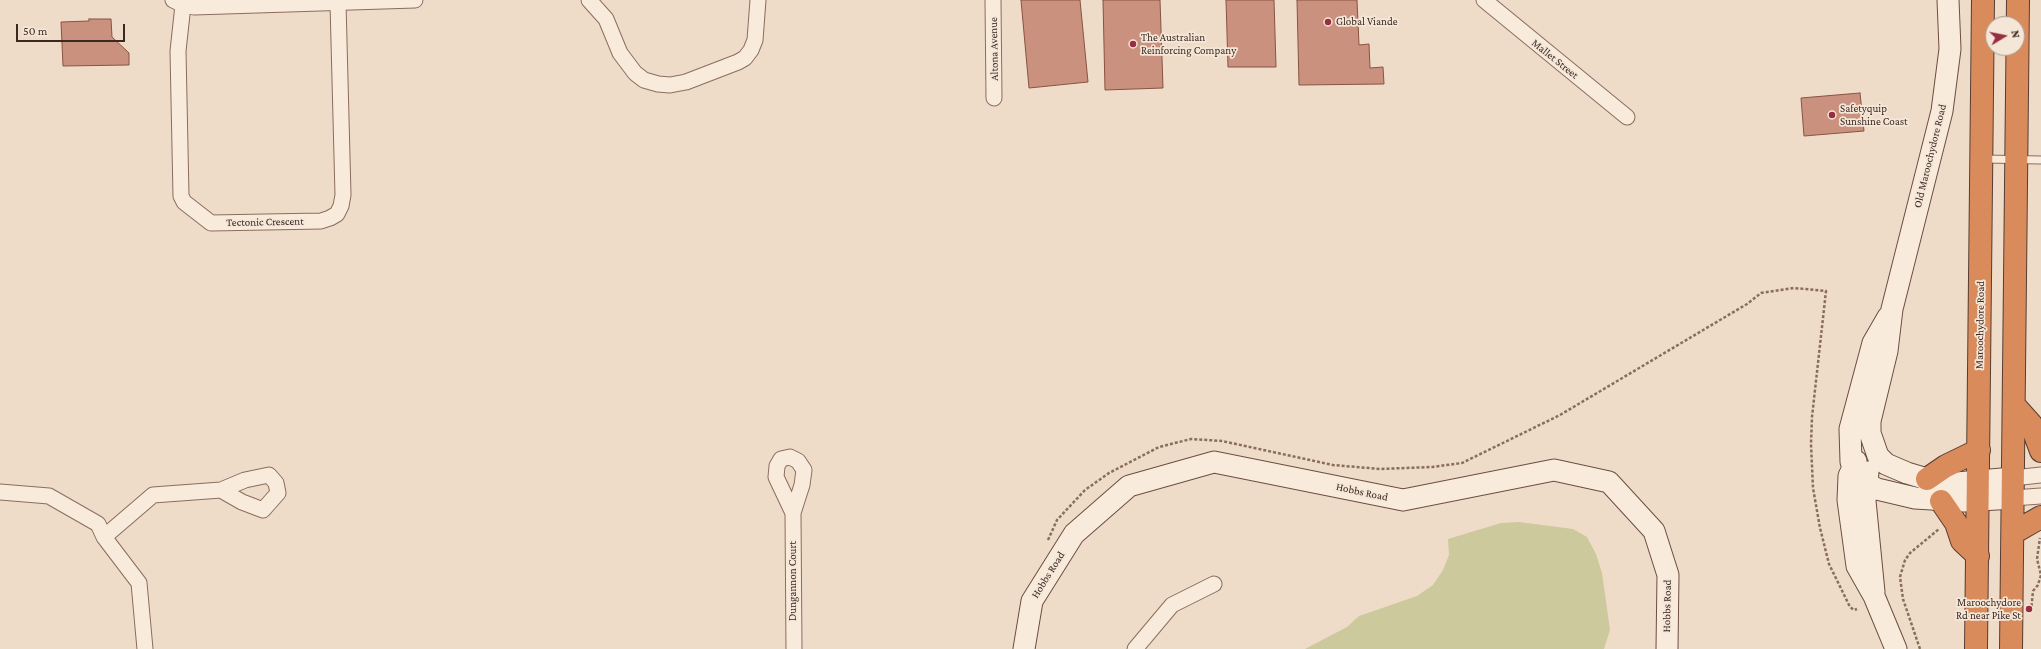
<!DOCTYPE html>
<style>
body{margin:0}
#map{position:relative;width:2041px;height:649px;overflow:hidden;background:#eedcc8;font-family:"Crimson Pro",serif}
canvas{display:block}
.north{position:absolute;left:1985px;top:16px;width:40px;height:40px;box-sizing:border-box;background:#f5e7d8;border:1px solid #ab9b8f;border-radius:50%;rotate:80deg;font-size:11px;font-weight:700;line-height:16px;text-align:center;color:#3b2821}
.north::after{content:'';display:block;margin:auto;width:14px;height:18px;background:#982e42;clip-path:polygon(50% 0,100% 100%,50% 72%,0 100%)}
.scale{position:absolute;left:16px;top:24px;width:109px;height:18px;box-sizing:border-box;border:2px solid #3b2821;border-top:0;padding-left:5px;font-size:12px;line-height:14px;white-space:nowrap;color:#3b2821;-webkit-text-stroke:3px #f5e7d8;paint-order:stroke}
</style>
<div id="map">
<canvas width="2041" height="649"></canvas>
<div class="north">N</div>
<div class="scale">50 m</div>
</div>
<script>
const ctx = document.querySelector('canvas').getContext('2d');
ctx.lineJoin = 'round';
function paint(path, color) {
  ctx.fillStyle = color;
  ctx.fill(path, 'evenodd');
}
function shape(rows) {
  const path = new Path2D();
  for (const r of rows) {
    path.moveTo(r[0], r[1]);
    for (let i = 2; i < r.length; i += 2) path.lineTo(r[i], r[i + 1]);
  }
  return path;
}
function strokePath(path, color, width, dash) {
  ctx.strokeStyle = color;
  ctx.lineWidth = width;
  ctx.lineCap = dash ? 'butt' : 'round';
  ctx.setLineDash(dash || []);
  ctx.stroke(path);
}
function label(font, color, halo, rows, align = 'center') {
  ctx.font = font + ' "Crimson Pro",serif';
  ctx.lineWidth = 3.5;
  ctx.setLineDash([]);
  ctx.textBaseline = 'middle';
  ctx.strokeStyle = halo;
  ctx.fillStyle = color;
  for (const [text, x, y, turn = 0] of rows) {
    ctx.save();
    ctx.translate(x, y);
    ctx.rotate((+turn || 0) * Math.PI / 180);
    ctx.textAlign = isNaN(turn) ? turn : align;
    if (halo) ctx.strokeText(text, 0, 0);
    ctx.fillText(text, 0, 0);
    ctx.restore();
  }
}
const green = shape([
 [1519,522,1573,529,1587,537,1596,554,1602,573,1610,630,1604,649,1305,649,1347,627,1359,616,1417,596,1433,585,1443,570,1449,555,1448,539,1501,523]
]);
const building = shape([
 [1021,0,1080,0,1088,82,1029,88,1021,0],
 [1103,0,1160,0,1163,88,1105,90,1103,0],
 [1226,0,1274,0,1276,67,1228,67,1226,0],
 [1297,0,1357,0,1359,45,1369,44,1370,68,1383,67,1384,84,1299,85,1297,0],
 [89,19,111,19,112,37,129,53,129,65,63,66,61,22,89,21,89,19],
 [1860,93,1864,131,1804,136,1801,98,1860,93]
]);
const path = shape([
 [1048,540,1057,520,1085,490,1109,473,1159,447,1191,439,1222,441,1333,465,1380,469,1432,467,1462,463,1560,415,1747,304,1761,293,1794,288,1826,291,1812,417,1811,444,1813,488,1820,528,1829,564,1850,607,1854,610,1857,609],
 [2031,611,2033,591,2038,585,2041,575,2037,559,2040,538],
 [1920,649,1903,599,1900,577,1905,560,1910,553,1939,529]
]);
const lane = shape([
 [1983,159,2041,160]
]);
const street = shape([
 [173,0,183,5,194,7,415,0],
 [589,0,606,19,620,53,635,73,644,80,658,84,670,85,686,82,738,62,745,58,751,50,755,40,758,0],
 [993,0,994,98],
 [1484,0,1627,117],
 [183,5,178,51,181,196,184,202,211,223,321,221,330,218,337,214,341,206,343,195,338,3],
 [2013,478,2041,475],
 [0,492,49,496,98,524,104,537,139,583,145,649],
 [2013,498,2041,496],
 [793,513,776,477,777,466,781,459,790,457,798,461,804,470,802,485,793,513,794,649],
 [104,537,153,495,221,490,245,480,269,475,276,483,278,493,263,510,242,502,221,490],
 [1135,649,1172,605,1214,584]
]);
const secondary = shape([
 [1948,0,1950,49,1942,111,1892,309,1887,351,1870,421,1870,433,1878,456,1886,464,1907,473,1927,479,1957,483,2013,478],
 [1888,317,1873,343,1850,429,1851,462,1858,477,1866,483,1877,489,1915,498,1964,501,2013,498],
 [1856,461,1849,476,1848,500,1857,566,1874,596,1896,649],
 [1868,472,1865,501,1874,592],
 [1024,649,1032,601,1074,534,1129,486,1214,462,1403,500,1554,470,1609,482,1654,531,1668,575,1667,649]
]);
const highway = shape([
 [2014,405,2031,424,2041,451],
 [1927,479,1946,466,1979,450],
 [1941,501,1956,523,1962,541,1978,556],
 [2013,533,2041,517],
 [1976,649,1983,0],
 [2011,649,2018,0]
]);
const markers = [
 [1328,22,4,"#982e42"],
 [1133,44,4,"#982e42"],
 [1832,115,4,"#982e42"],
 [2029,609,4,"#982e42"]
];
const poiNames = [
 ["Global Viande",1336,22],
 ["The Australian",1141,38],
 ["Reinforcing Company",1141,51],
 ["Safetyquip",1840,109],
 ["Sunshine Coast",1840,122],
 ["Maroochydore",2021,603,"right"],
 ["Rd near Pike St",2021,616,"right"]
];
const streetNames = [
 ["Altona Avenue",994,49,-91],
 ["Mallet Street",1555,59,39],
 ["Old Maroochydore Road",1930,156,-76],
 ["Tectonic Crescent",265,222,-1],
 ["Maroochydore Road",1980,325,-89],
 ["Hobbs Road",1362,492,12],
 ["Hobbs Road",1048,575,-58],
 ["Dungannon Court",793,581,-90],
 ["Hobbs Road",1667,606,-89]
];
paint(green, '#ccc99c');
paint(building, '#cb917f');
strokePath(building, '#895243', 1);
strokePath(lane, '#8a6d5d', 9);
strokePath(street, '#8a6d5d', 17);
strokePath(secondary, '#6c4e40', 23);
strokePath(highway, '#583c31', 24);
strokePath(path, '#8a6d5d', 2.5, [3, 2]);
strokePath(lane, '#f9ebdc', 7);
strokePath(street, '#f9ebdc', 15);
strokePath(secondary, '#f9ebdc', 21);
strokePath(highway, '#da8b5c', 22);
for (const [x, y, r, color] of markers) {
  const dot = new Path2D();
  dot.arc(x, y, r, 0, 2 * Math.PI);
  ctx.fillStyle = color;
  ctx.fill(dot);
  strokePath(dot, '#f5e7d8', 1.5);
}
label('11px', '#3b2821', '#f5e7d8', poiNames, 'left');
label('11px', '#3b2821', '#f5e7d8', streetNames);
</script>
